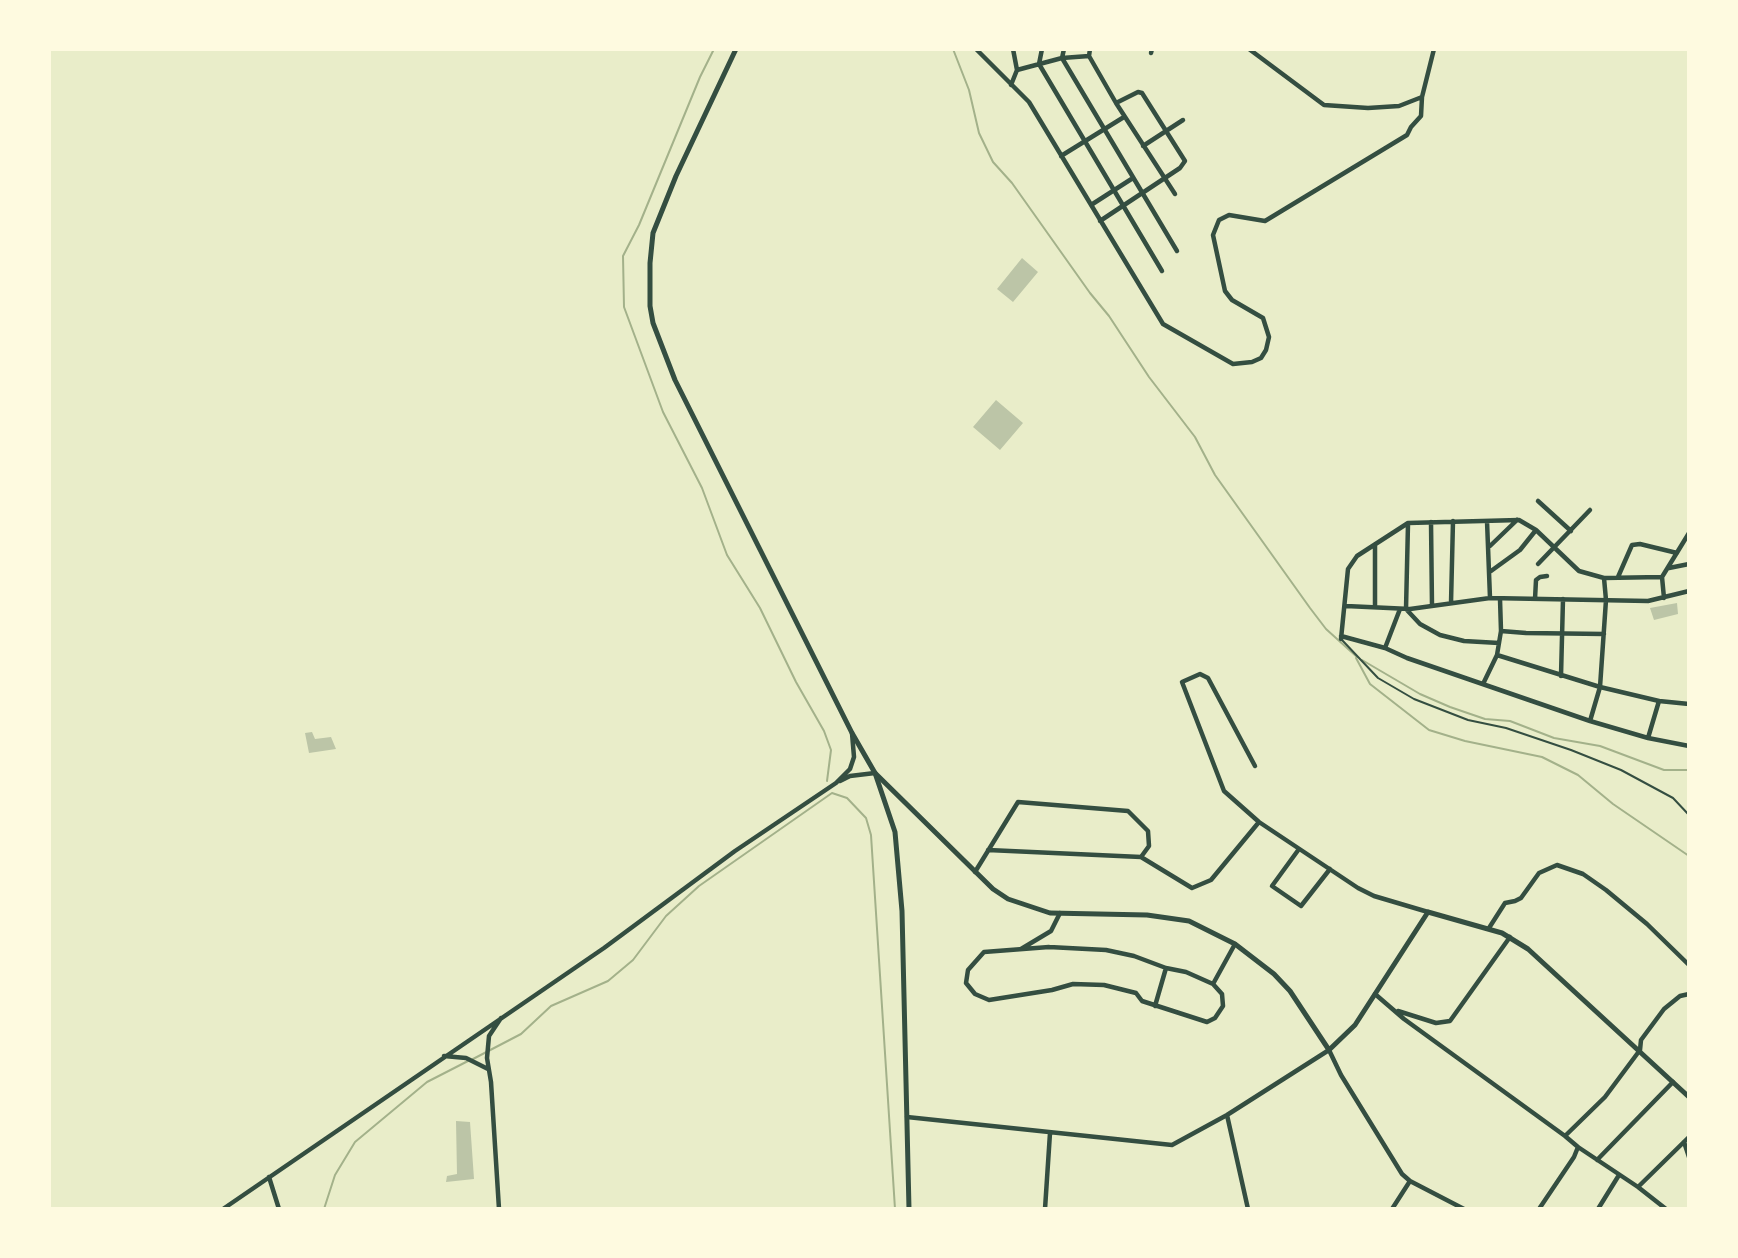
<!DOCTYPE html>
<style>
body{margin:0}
#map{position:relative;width:1738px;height:1258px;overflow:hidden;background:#e9edc9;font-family:"Fira Sans",sans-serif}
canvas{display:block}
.frame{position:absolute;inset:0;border:51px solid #fefae0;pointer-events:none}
</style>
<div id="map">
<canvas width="1738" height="1258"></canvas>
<div class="frame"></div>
</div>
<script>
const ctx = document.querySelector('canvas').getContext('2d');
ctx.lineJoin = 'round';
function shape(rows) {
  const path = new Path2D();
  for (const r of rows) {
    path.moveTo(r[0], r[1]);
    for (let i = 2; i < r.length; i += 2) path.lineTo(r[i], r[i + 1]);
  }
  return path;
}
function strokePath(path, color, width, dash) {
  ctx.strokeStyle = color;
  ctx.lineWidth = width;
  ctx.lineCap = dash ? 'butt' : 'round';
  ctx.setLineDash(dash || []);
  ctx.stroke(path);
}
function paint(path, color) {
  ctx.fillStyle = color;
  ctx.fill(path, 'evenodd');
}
const stream = shape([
 [714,49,700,77,639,225,623,256,624,307,663,412,702,488,727,555,760,608,796,682,824,731,831,750,827,781],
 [953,49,969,90,979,133,993,162,1012,183,1090,293,1109,316,1149,377,1195,437,1215,475,1310,608,1326,629,1357,657],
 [1356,658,1370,684,1429,730,1465,741,1542,757,1578,775,1613,804,1689,856],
 [1362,660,1420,694,1450,707,1485,719,1510,721,1554,738,1600,746,1664,770,1689,770],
 [473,1059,521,1034,551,1006,608,981,633,960,666,916,699,886,832,793,847,798,866,818,871,835,895,1209],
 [324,1209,335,1175,355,1142,427,1082,468,1061]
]);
const building = shape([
 [1022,258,1038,272,1013,302,997,289],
 [996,400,1023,423,1000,450,973,427],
 [1677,603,1678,614,1654,620,1650,608],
 [312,732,315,739,331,737,336,749,309,753,305,733],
 [456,1121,470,1122,474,1179,446,1182,447,1176,457,1174]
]);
const service = shape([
 [1342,640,1378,678,1414,699,1468,720,1506,728,1571,750,1621,770,1673,798,1689,815]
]);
const minor = shape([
 [976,49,1029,102,1163,324,1233,364,1252,362,1261,358,1266,350,1269,337,1263,318,1232,300,1225,291,1213,235,1219,220,1229,215,1265,221,1407,135,1411,127,1421,116,1422,97,1434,49],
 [1013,49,1017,70],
 [1042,49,1039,64,1162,271],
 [1064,49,1062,58,1177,251],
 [1090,49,1089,56,1116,103,1175,194],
 [1249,49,1324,105,1368,108,1399,106,1422,97],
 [1151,53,1152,49],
 [1011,85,1017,70,1062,58,1089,56],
 [1143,146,1183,120],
 [1061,156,1124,117],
 [1091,205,1133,178],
 [1100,221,1180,168,1185,161,1142,93,1138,92,1116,103],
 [1538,501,1571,531],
 [1487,521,1490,598],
 [1431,522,1432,606],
 [1408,524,1406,609,1420,624,1440,635,1464,641,1499,643],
 [1490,546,1517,520],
 [1538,564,1590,510],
 [1669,568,1689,564],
 [1491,571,1520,550,1536,530],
 [1618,577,1632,545,1640,544,1677,553],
 [1604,578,1662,577],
 [1664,598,1662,577,1689,533],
 [1500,599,1501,631,1497,655,1600,687,1659,701,1689,704],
 [1535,599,1536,580,1540,577,1547,576],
 [1451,603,1453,521],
 [1346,606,1410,609,1490,598,1648,601,1689,591],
 [1375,607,1375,546],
 [1501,631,1526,633,1604,634],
 [1341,636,1385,648,1407,658,1590,721,1648,738,1689,746],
 [1341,639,1348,569,1357,556,1408,523,1519,520,1536,530,1579,571,1604,578,1606,600,1600,687,1590,721],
 [1385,648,1400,609],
 [1561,676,1563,599],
 [1483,684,1497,655],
 [1648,738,1659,701],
 [1255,766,1208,678,1200,674,1182,682,1224,791,1259,822,1358,888,1374,896,1428,912],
 [840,781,850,776,875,773],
 [1299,849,1272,886,1301,906,1330,869],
 [988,850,1141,857,1192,888,1211,880,1259,822],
 [975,872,1018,802,1128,811,1148,831,1149,846,1141,857],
 [1489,928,1505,903,1515,901,1521,898,1539,873,1557,865,1583,874,1606,890,1647,924,1689,965],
 [1049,947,1106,950,1134,956,1166,968,1186,972,1213,984,1222,994,1223,1006,1215,1018,1207,1022,1142,1001,1136,993,1104,985,1073,984,1052,990,989,1000,975,994,966,983,968,970,984,952,1049,947],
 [1021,949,1051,931,1060,913],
 [1213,984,1235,944],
 [1375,994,1404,1019,1565,1136],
 [1155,1006,1166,968],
 [1398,1011,1436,1023,1450,1021,1510,937],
 [444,1056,466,1058,488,1069],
 [1227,1115,1248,1209],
 [907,1117,1172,1145,1227,1115,1329,1050,1341,1075,1402,1174,1410,1181,1464,1209],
 [1684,1142,1689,1157],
 [1578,1147,1638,1187,1666,1209],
 [1597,1160,1673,1082],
 [269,1177,279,1209],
 [1638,1187,1689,1137],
 [223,1209,604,948,735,851,836,783,850,769,854,757,852,733],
 [499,1209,491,1082,487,1058,489,1036,501,1018],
 [1045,1209,1050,1133],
 [1392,1209,1410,1181],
 [1539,1209,1574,1157,1578,1147,1565,1136,1605,1097,1640,1050,1641,1040,1664,1009,1680,996,1689,994],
 [1598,1209,1619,1175]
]);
const tertiary = shape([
 [875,773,993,889,1008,899,1050,913,1147,915,1189,921,1235,944,1274,974,1290,991,1329,1050,1355,1025,1428,912,1502,933,1528,949,1689,1097]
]);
const secondary = shape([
 [736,49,676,176,653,233,650,263,650,306,653,323,675,380,852,733,875,773,895,832,902,911,909,1209]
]);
strokePath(stream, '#a3b18a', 2);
paint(building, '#bcc5a7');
strokePath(service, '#344e41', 2);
strokePath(minor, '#344e41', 4.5);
strokePath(tertiary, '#344e41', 5);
strokePath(secondary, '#344e41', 5);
</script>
